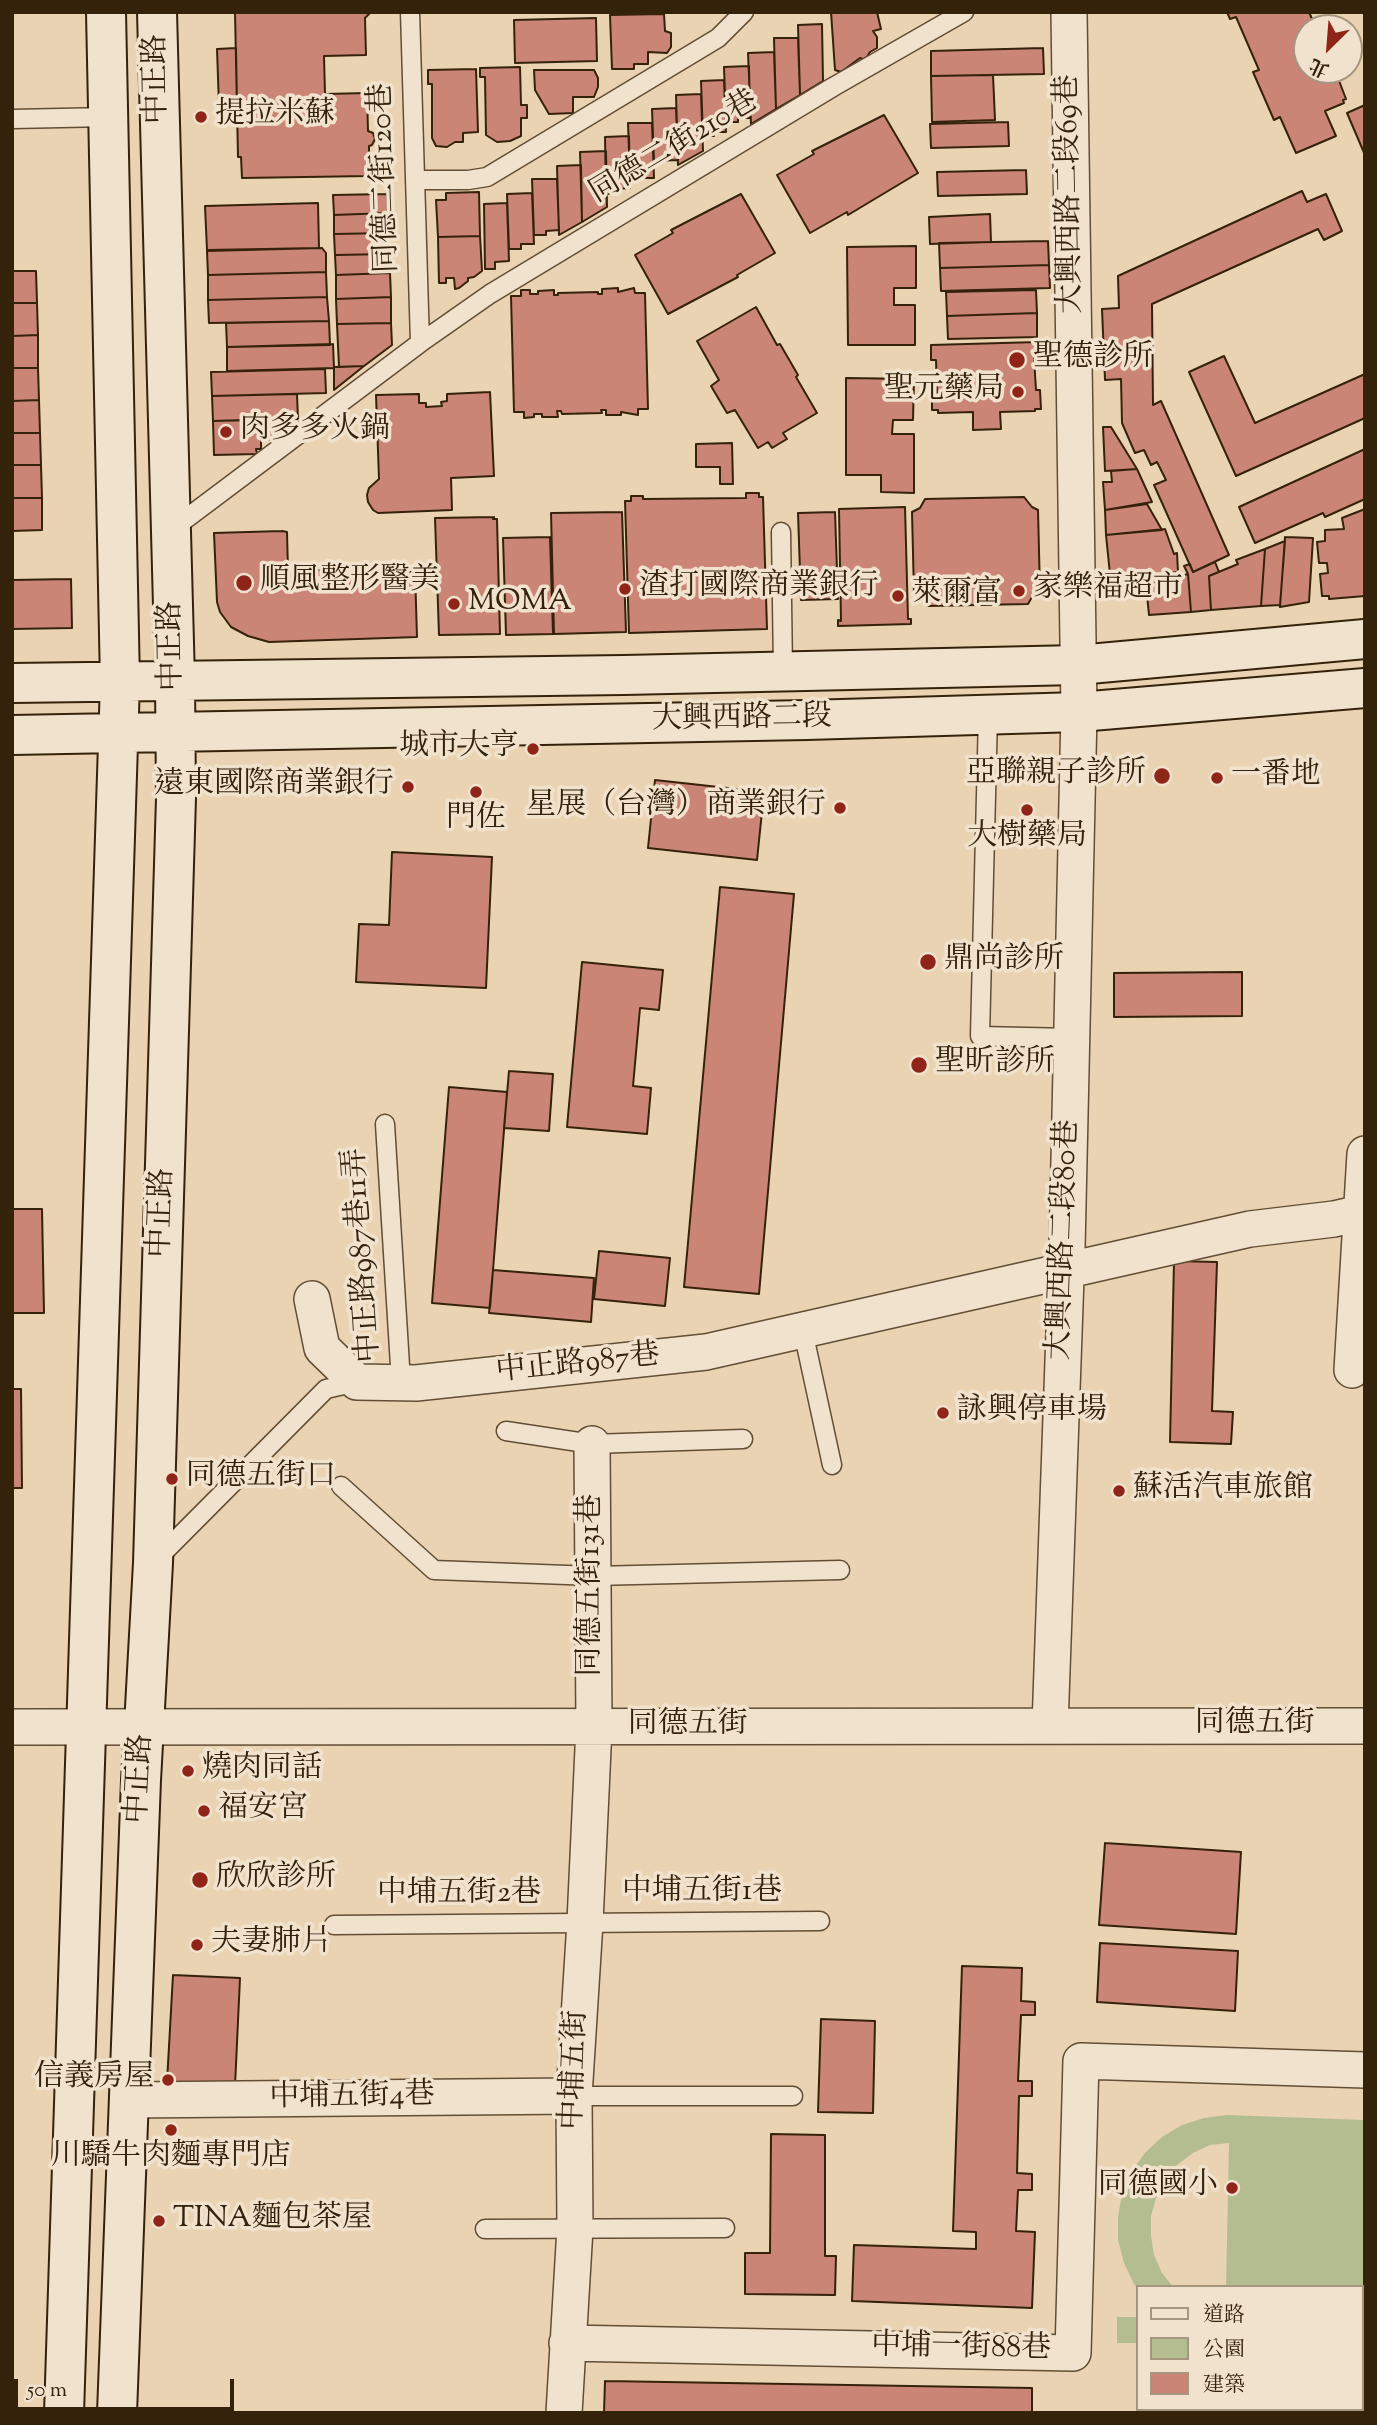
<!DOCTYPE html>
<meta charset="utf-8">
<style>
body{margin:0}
#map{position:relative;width:1377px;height:2425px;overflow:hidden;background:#e9d3b2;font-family:"Sorts Mill Goudy","Noto Serif TC",serif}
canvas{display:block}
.frame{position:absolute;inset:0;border:14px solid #35220a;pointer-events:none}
.legend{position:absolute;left:1136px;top:2285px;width:228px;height:126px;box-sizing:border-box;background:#f1e2cd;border:2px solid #a6957f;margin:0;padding:9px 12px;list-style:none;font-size:21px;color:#35220a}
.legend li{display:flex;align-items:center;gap:14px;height:35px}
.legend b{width:35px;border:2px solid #a6957f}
.north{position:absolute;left:1293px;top:14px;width:70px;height:70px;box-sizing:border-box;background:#f1e2cd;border:2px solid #a6957f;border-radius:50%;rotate:205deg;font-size:19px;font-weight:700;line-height:28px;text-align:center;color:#35220a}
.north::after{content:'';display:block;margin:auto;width:24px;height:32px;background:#8f2418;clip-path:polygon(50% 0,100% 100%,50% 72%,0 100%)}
.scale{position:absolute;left:14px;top:2379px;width:220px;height:32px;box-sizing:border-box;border:4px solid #35220a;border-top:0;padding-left:9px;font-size:21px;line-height:24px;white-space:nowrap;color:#35220a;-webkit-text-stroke:5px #f1e2cd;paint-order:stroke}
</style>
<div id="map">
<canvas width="1377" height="2425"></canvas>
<div class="frame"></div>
<ul class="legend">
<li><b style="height:9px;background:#f1e2cd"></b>道路</li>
<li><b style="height:19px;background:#b3bd8f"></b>公園</li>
<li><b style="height:19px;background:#cb8577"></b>建築</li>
</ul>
<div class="north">北</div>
<div class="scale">50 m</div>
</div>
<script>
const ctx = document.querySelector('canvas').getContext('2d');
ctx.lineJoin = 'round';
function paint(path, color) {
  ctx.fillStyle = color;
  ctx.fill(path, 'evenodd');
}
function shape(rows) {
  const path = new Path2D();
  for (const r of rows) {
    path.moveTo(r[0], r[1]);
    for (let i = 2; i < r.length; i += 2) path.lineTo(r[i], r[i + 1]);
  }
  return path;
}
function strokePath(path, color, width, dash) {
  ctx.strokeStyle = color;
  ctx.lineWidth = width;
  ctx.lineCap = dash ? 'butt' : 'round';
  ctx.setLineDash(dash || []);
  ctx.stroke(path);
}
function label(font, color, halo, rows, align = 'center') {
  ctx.font = font + ' "Sorts Mill Goudy","Noto Serif TC",serif';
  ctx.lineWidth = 7;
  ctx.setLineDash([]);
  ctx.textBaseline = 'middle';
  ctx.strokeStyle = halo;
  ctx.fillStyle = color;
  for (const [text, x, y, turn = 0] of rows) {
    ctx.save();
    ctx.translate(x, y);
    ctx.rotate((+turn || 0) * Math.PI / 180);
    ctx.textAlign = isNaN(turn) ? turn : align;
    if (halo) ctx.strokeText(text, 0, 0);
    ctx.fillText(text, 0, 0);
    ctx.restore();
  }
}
const green = shape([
 [1227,2115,1365,2120,1365,2346,1361,2346,1361,2287,1226,2287,1229,2143,1210,2145,1193,2153,1177,2165,1165,2180,1156,2198,1151,2216,1151,2236,1154,2255,1162,2273,1173,2287,1137,2288,1134,2284,1124,2263,1118,2240,1118,2217,1122,2194,1131,2172,1145,2153,1162,2137,1182,2125,1204,2118],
 [1117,2317,1137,2317,1137,2343,1117,2343]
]);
const building = shape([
 [235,12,371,12,365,18,366,55,324,56,325,94,367,93,368,131,373,133,375,139,372,145,369,146,369,176,242,178,241,157,238,157,235,12],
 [831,12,877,12,881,29,873,31,877,37,877,48,870,52,865,60,860,58,841,72,835,70,831,12],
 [1227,12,1309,12,1316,28,1307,28,1307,70,1331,70,1334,79,1338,78,1346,99,1343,100,1344,103,1325,111,1336,136,1296,153,1280,117,1274,120,1253,72,1259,70,1236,17,1230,19,1227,12],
 [664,14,665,31,671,33,671,47,667,53,648,52,648,64,634,64,634,69,612,69,610,15,664,14],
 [596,18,597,61,515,63,514,20,596,18],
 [822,24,823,81,800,95,798,25,822,24],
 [774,38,798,38,800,95,776,109,774,38],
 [236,48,237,106,219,106,217,49,236,48],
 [1043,48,1044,74,931,76,931,51,1043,48],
 [774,52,776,109,751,124,748,53,774,52],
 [749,66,750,118,738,118,738,122,726,122,724,67,749,66],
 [520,67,521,105,527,105,527,118,521,118,521,136,510,141,497,142,486,135,485,77,480,77,480,68,520,67],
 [476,69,478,132,463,133,463,142,455,142,447,147,436,146,432,138,432,84,428,84,428,70,476,69],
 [534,70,594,70,598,78,598,87,594,97,573,97,573,113,549,114,535,90,534,70],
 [993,75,995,120,932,122,931,76,993,75],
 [724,80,726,132,714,132,714,136,703,136,701,81,724,80],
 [701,94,703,151,678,165,676,95,701,94],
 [1365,105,1365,155,1347,113,1365,105],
 [676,108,678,160,654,161,652,109,676,108],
 [884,115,918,173,848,215,847,212,810,233,777,175,814,154,812,151,884,115],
 [1008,122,1009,146,931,148,930,124,1008,122],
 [628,123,652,123,654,178,630,178,628,123],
 [629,136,630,188,617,189,617,193,606,194,605,137,629,136],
 [606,151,607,207,582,222,580,152,606,151],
 [581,165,582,222,559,235,557,166,581,165],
 [1026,170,1027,194,938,196,937,172,1026,170],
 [532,179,557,179,559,230,546,231,546,235,534,235,532,179],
 [1302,191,1307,202,1326,194,1342,231,1324,240,1318,229,1152,304,1153,405,1161,401,1229,555,1193,572,1154,485,1166,480,1157,462,1151,465,1144,450,1135,453,1122,423,1121,379,1105,380,1102,309,1119,308,1118,276,1302,191],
 [479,192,480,236,438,237,436,200,446,200,446,193,479,192],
 [532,193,534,244,521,244,521,249,509,249,507,194,532,193],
 [387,194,388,213,334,215,333,195,387,194],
 [741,194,775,253,737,275,738,277,668,314,635,255,673,233,671,230,741,194],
 [318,203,319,248,207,250,205,206,318,203],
 [507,203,509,261,495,262,495,269,485,269,484,204,507,203],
 [388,213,388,233,334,234,334,215,388,213],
 [990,214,991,242,930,244,929,217,990,214],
 [388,233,389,254,335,255,334,234,388,233],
 [480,236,482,271,474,277,468,278,468,281,459,288,455,289,454,278,446,278,446,283,439,283,438,237,480,236],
 [1048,241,1049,265,940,268,939,243,1048,241],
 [916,246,916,288,894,288,894,305,915,305,915,345,848,345,847,247,916,246],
 [322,248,326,253,326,272,208,275,207,251,322,248],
 [389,254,390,273,336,275,335,255,389,254],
 [1049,265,1050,288,941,291,940,268,1049,265],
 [12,271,36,271,37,303,12,303,12,271],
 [326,272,327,297,208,300,208,275,326,272],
 [390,273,391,297,336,299,336,275,390,273],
 [618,288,618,292,634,288,635,293,645,293,648,409,638,409,638,415,621,412,621,415,606,415,606,410,601,410,602,413,562,414,561,411,557,411,558,417,542,417,542,414,534,414,534,417,524,418,524,412,514,412,511,296,521,296,521,290,530,290,530,294,538,294,538,291,554,290,554,295,558,295,558,293,598,292,598,294,602,294,602,289,618,288],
 [1036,290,1037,313,947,316,946,292,1036,290],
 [327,297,329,321,209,323,208,300,327,297],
 [391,297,391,323,337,324,336,299,391,297],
 [12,303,37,303,38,335,12,336,12,303],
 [756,307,777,345,780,344,798,375,796,377,817,413,783,433,787,439,772,448,768,442,758,448,735,410,727,413,711,386,719,380,697,341,756,307],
 [1037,313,1037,337,948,339,947,316,1037,313],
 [329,321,330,345,227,347,226,323,329,321],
 [391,323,392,345,364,366,339,367,337,324,391,323],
 [38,335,38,368,12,368,12,336,38,335],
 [1038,342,1039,358,1034,358,1036,390,1040,390,1041,409,1035,409,1035,411,1000,412,1001,429,973,430,973,412,938,413,938,410,932,410,932,393,937,393,936,360,931,360,931,345,1038,342],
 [333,344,334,368,227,371,227,347,333,344],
 [1224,356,1255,423,1365,374,1365,418,1236,476,1189,372,1224,356],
 [364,366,334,390,334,367,364,366],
 [12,368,38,368,39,400,12,401,12,368],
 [325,369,326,393,212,396,211,372,325,369],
 [846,378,914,379,913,420,893,420,892,434,914,434,914,493,881,492,881,475,846,475,846,378],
 [490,392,494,476,451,478,452,510,378,513,373,510,368,502,367,495,369,488,379,479,376,395,419,394,419,403,426,403,426,407,442,406,441,402,447,401,447,394,490,392],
 [297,394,298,419,213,421,212,396,297,394],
 [39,400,40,433,12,433,12,401,39,400],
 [277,419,278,439,261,440,261,449,256,449,257,454,214,455,213,421,277,419],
 [1103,427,1111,427,1137,469,1105,471,1103,427],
 [12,433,40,433,41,465,12,465,12,433],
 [732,443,733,484,720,484,720,467,696,467,696,444,732,443],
 [1365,449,1365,499,1325,517,1323,513,1255,543,1239,507,1365,449],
 [12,465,41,465,42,498,12,498,12,465],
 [1137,469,1152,502,1105,510,1103,482,1112,482,1111,471,1137,469],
 [746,493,759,493,759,497,763,497,767,629,629,633,625,501,631,501,631,496,643,496,643,499,746,498,746,493],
 [1024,497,1032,507,1038,510,1040,592,1032,597,1028,604,928,606,922,598,914,594,912,512,920,508,925,499,1024,497],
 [12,498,42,498,42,530,12,531,12,498],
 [1147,504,1162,530,1106,535,1105,510,1147,504],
 [905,507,908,619,911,619,911,624,838,626,838,620,841,621,839,509,905,507],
 [1365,509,1365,596,1329,599,1329,596,1322,596,1320,574,1328,573,1327,563,1319,563,1317,542,1325,541,1325,530,1344,529,1342,518,1365,509],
 [622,512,626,632,554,634,551,513,622,512],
 [835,512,838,599,801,600,798,513,835,512],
 [494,517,493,519,497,519,500,634,439,635,435,518,494,517],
 [1165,529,1174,554,1177,553,1178,572,1143,577,1144,588,1138,589,1139,595,1112,594,1106,535,1165,529],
 [282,531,287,532,288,571,328,570,328,574,415,571,417,637,269,642,248,636,231,627,220,612,217,602,214,533,282,531],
 [550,537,553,634,506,635,503,538,550,537],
 [1285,537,1313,538,1309,602,1280,607,1285,537],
 [1285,541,1280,605,1261,606,1265,549,1285,541],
 [1265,549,1261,606,1211,610,1209,576,1238,564,1236,560,1265,549],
 [1215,562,1219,572,1209,576,1211,610,1191,612,1188,574,1184,566,1190,564,1193,572,1215,562],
 [1188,574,1191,612,1149,615,1146,585,1188,574],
 [71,579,72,628,12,629,12,580,71,579],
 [655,780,764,792,757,860,648,848,655,780],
 [392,852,492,857,486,988,356,982,359,924,389,925,392,852],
 [720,887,794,894,759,1294,684,1287,720,887],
 [582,962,663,970,659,1010,640,1008,633,1086,651,1088,647,1134,567,1127,582,962],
 [1242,972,1242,1016,1114,1017,1114,973,1242,972],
 [509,1071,553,1074,549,1131,504,1128,509,1071],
 [449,1087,507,1092,490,1308,432,1303,449,1087],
 [12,1209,42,1209,44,1313,12,1313,12,1209],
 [599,1251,670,1258,665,1306,594,1299,599,1251],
 [1174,1261,1217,1262,1212,1411,1233,1412,1231,1444,1170,1442,1174,1261],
 [493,1270,594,1278,591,1322,489,1313,493,1270],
 [12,1389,21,1389,22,1488,12,1488,12,1389],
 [1105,1843,1241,1852,1236,1934,1099,1925,1105,1843],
 [1100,1943,1238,1951,1235,2011,1097,2002,1100,1943],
 [962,1966,1022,1968,1021,2001,1035,2002,1035,2015,1021,2015,1018,2081,1032,2081,1032,2096,1019,2096,1017,2173,1032,2174,1032,2190,1018,2190,1016,2231,1035,2232,1032,2308,852,2301,854,2245,976,2249,976,2232,953,2231,962,1966],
 [173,1975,240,1978,235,2086,167,2082,173,1975],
 [821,2019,875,2021,873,2113,818,2112,821,2019],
 [771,2134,825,2135,825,2256,836,2256,835,2295,745,2294,745,2253,770,2253,771,2134],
 [605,2381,1032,2388,1032,2413,604,2413,605,2381],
 [1361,2387,1365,2387,1365,2413,1154,2413,1154,2410,1183,2412,1183,2409,1361,2409,1361,2387]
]);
const lane = shape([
 [410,12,420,343],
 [12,119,109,117],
 [416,180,468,180,487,177,718,38,744,12],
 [171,530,420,343,490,294,833,87,964,12],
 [781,532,783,671],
 [988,715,980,1036,1072,1038],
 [385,1124,401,1382],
 [803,1331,832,1465],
 [506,1431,592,1444,743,1439],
 [341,1486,434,1570,594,1576,840,1570],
 [156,1560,326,1389,357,1382],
 [334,1925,820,1921],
 [574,2096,793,2096],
 [485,2229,725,2228]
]);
const street = shape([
 [312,1299,322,1348,357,1382,416,1383,706,1352,1250,1229,1334,1219,1365,1212],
 [1352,1370,1365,1154],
 [1050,1726,1067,1249,1079,712,1069,12],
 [12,1727,1365,1726],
 [130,2100,574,2096],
 [567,2343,1073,2353,1081,2061,1365,2070],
 [564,2413,575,2228,574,2096,585,1922,594,1727,592,1444]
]);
const secondary = shape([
 [12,683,624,675,1078,665,1365,639],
 [12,735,807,720,1079,712,1365,688],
 [64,2413,120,682,106,12],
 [117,2413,141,1780,153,1563,176,798,175,680,157,12]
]);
const markers = [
 [201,117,7,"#8f2418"],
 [1017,360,9,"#8f2418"],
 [1018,392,7,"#8f2418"],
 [226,432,7,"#8f2418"],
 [244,583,9,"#8f2418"],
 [625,589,7,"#8f2418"],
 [1019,591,7,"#8f2418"],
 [898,596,7,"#8f2418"],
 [454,604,7,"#8f2418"],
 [533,749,7,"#8f2418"],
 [1162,776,9,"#8f2418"],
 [1217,778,7,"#8f2418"],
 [408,787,7,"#8f2418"],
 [476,792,7,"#8f2418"],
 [840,808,7,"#8f2418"],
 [1027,810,7,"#8f2418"],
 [928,962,9,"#8f2418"],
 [919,1065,9,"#8f2418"],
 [943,1413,7,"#8f2418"],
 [172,1479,7,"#8f2418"],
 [1119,1491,7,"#8f2418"],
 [188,1771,7,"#8f2418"],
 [204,1811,7,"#8f2418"],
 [200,1880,9,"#8f2418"],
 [197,1945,7,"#8f2418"],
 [168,2080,7,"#8f2418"],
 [171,2130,7,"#8f2418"],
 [1232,2188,7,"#8f2418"],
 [159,2221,7,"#8f2418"]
];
const streetNames = [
 ["中正路",159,79,-91],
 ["同德二街210巷",675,149,-31],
 ["同德二街120巷",387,178,-92],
 ["大興西路二段69巷",1072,194,-91],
 ["中正路",174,646,-91],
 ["大興西路二段",742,721,-1],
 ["中正路",164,1213,-88],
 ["大興西路二段80巷",1066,1240,-88],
 ["中正路987巷11弄",365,1255,-94],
 ["中正路987巷",578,1366,-6],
 ["同德五街131巷",593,1585,-90],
 ["同德五街",1255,1726],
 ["同德五街",688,1727],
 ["中正路",142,1779,-87],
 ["中埔五街1巷",702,1894],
 ["中埔五街2巷",459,1896],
 ["中埔五街",577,2070,-88],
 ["中埔五街4巷",352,2099,-1],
 ["中埔一街88巷",961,2350,1]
];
const poiNames = [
 ["提拉米蘇",215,117],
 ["聖德診所",1033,360],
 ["聖元藥局",1004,392,"right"],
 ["肉多多火鍋",240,432],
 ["順風整形醫美",260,583],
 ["渣打國際商業銀行",639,589],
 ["家樂福超市",1033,591],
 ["萊爾富",912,596],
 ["MOMA",468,604],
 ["城市大亨",519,749,"right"],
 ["亞聯親子診所",1146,776,"right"],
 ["一番地",1231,778],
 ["遠東國際商業銀行",394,787,"right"],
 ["星展（台灣）商業銀行",826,808,"right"],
 ["門佐",476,821,"center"],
 ["大樹藥局",1027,839,"center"],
 ["鼎尚診所",944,962],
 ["聖昕診所",935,1065],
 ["詠興停車場",957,1413],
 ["同德五街口",186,1479],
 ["蘇活汽車旅館",1133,1491],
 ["燒肉同話",202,1771],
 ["福安宮",218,1811],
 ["欣欣診所",216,1880],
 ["夫妻肺片",211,1945],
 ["信義房屋",154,2080,"right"],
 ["川驕牛肉麵專門店",171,2159,"center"],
 ["同德國小",1218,2188,"right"],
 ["TINA麵包茶屋",173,2221]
];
paint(green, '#b3bd8f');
paint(building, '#cb8577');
strokePath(building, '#35220a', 2);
strokePath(lane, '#624e34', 21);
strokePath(street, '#624e34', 38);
strokePath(secondary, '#35220a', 42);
strokePath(lane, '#f1e2cd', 18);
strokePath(street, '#f1e2cd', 35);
strokePath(secondary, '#f1e2cd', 38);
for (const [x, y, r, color] of markers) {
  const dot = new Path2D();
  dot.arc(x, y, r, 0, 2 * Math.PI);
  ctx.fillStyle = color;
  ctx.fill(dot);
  strokePath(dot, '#f1e2cd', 2.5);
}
label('30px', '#35220a', '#f1e2cd', streetNames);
label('30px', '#35220a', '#f1e2cd', poiNames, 'left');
</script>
